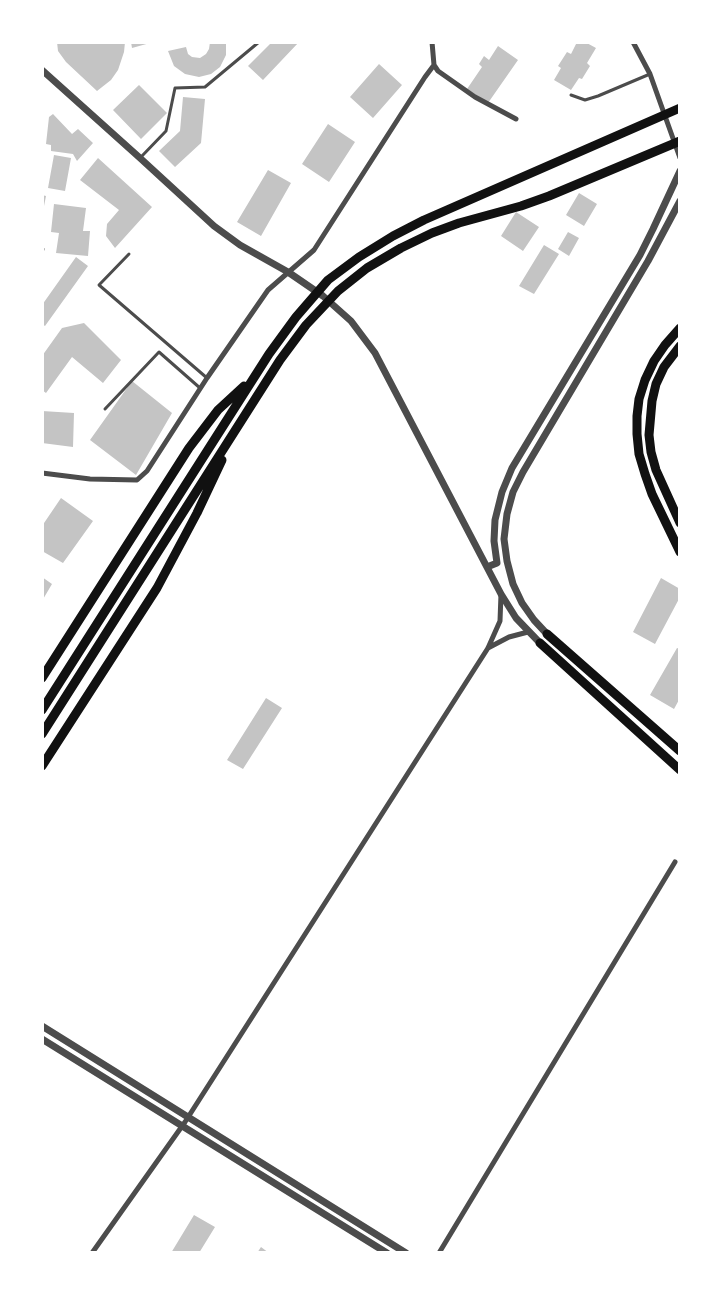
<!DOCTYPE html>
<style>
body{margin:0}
#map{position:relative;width:722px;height:1295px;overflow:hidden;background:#fff;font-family:"Golos Text",sans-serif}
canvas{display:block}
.frame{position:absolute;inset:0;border:44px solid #fff;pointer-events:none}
</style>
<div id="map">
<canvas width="722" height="1295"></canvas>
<div class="frame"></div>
</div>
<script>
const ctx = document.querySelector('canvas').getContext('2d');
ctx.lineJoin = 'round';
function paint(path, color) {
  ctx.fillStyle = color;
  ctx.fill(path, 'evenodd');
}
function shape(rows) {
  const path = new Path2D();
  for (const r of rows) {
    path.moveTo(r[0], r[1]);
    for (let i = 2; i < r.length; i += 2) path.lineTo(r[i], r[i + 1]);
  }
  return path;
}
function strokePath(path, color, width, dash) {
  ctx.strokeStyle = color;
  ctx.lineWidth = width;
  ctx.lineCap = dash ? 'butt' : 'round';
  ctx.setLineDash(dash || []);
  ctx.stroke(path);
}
const building = shape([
 [57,42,125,42,124,52,118,70,111,80,97,91,66,62,58,51],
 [131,42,150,42,150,43,132,48],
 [210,42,226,42,226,55,220,67,211,74,199,77,185,74,174,66,168,51,186,47,188,54,192,57,200,58,206,54,209,49],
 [272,42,299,42,263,80,248,66],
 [577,42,585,42,596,48,587,63,590,66,582,79,579,78,571,90,554,80,561,68,558,66,567,52,571,54],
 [498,46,518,60,488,103,467,89,482,67,479,64,484,56,489,60],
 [379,64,402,85,373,118,350,97],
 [139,85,167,113,141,139,113,110],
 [183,97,205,99,201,143,175,167,159,151,180,131],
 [53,114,72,134,78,129,93,143,77,161,73,154,51,151,51,145,46,144,49,117],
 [328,124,355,142,329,182,302,164],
 [54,155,71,158,65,191,48,188],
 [98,158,152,207,115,248,106,236,107,224,119,210,80,180],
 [268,170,291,183,261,236,237,222],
 [579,193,597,204,584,226,566,215],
 [42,195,46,196,43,211,42,211],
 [54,204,86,208,83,231,90,231,88,256,56,253,59,233,51,232],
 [516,212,539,227,523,251,501,236],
 [568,232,579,238,569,256,558,249],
 [544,245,559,254,534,294,519,286],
 [76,257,88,266,45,326,42,324,42,305],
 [84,323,121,360,103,383,72,357,46,393,42,390,42,356,62,328],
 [132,381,172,413,136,475,90,440],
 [42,411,74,413,73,447,42,443],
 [61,498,93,521,63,563,42,551,42,526],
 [42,577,52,584,42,601],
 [661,578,680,589,680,597,655,644,633,632],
 [677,648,680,649,680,698,674,709,650,695],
 [266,698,282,708,243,769,227,760],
 [194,1215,215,1227,199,1253,171,1253],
 [261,1247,269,1253,257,1253]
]);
const service = shape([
 [571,95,585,100,598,96,650,74],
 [141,157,166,131,175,88,205,87,259,42],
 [42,253,43,249],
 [129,254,99,285,207,378],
 [105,409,159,352,200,388]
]);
const minor = shape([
 [633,42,650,74,680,158],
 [434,65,438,71,475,97,516,119],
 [42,473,90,479,137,480,147,471,207,378,268,290,314,250,425,77,434,65,432,42],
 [488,648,509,637,528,632],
 [92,1253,185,1122,488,648,500,621,501,594],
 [439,1253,675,862]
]);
const tertiary = shape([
 [42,70,140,158,214,226,240,245,288,272,323,296,351,321,375,353,501,594,516,618,540,643],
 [487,567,497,563,494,541,495,520,502,492,512,468,640,255,653,229,680,171],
 [547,634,534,620,522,603,513,584,507,561,504,539,507,514,513,492,523,472,648,261,680,201],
 [42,1026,406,1253],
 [42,1039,387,1253]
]);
const trunk = shape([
 [680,328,665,345,654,361,645,380,639,399,637,416,637,434,639,454,645,474,652,494,680,552],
 [680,346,664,367,656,384,652,401,649,435,651,452,656,470,680,523],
 [547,634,680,751],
 [540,643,680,770],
 [42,678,189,448,218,410,244,386],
 [42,710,269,354,296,317,328,280,359,257,393,236,424,220,680,108],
 [42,734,280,360,306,325,338,291,367,268,401,248,432,233,459,223,521,206,549,196,680,141],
 [42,766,157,588,197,513,222,460]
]);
paint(building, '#c4c4c4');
strokePath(service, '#4c4c4c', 3);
strokePath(minor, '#4c4c4c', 5);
strokePath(tertiary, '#4c4c4c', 7);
strokePath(trunk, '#111', 9);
</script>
